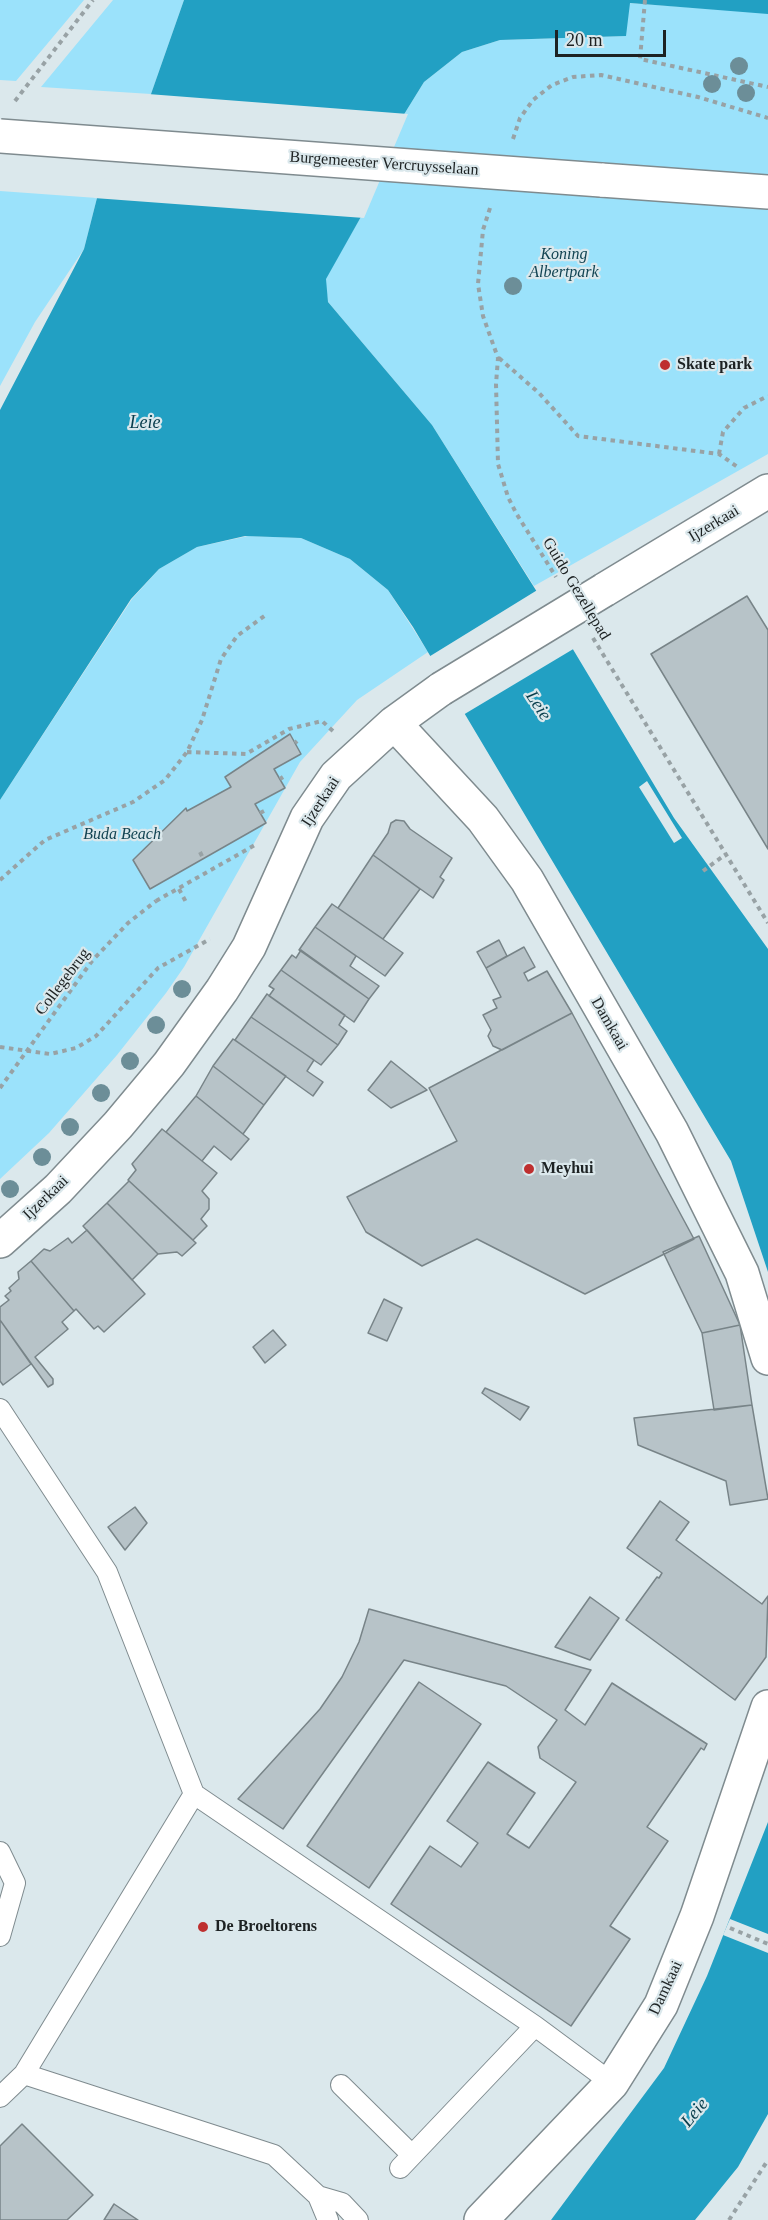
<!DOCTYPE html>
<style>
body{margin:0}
#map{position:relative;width:768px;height:2220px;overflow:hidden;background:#dbe8ec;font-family:Georgia,serif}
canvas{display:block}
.scale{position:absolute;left:555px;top:30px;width:111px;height:27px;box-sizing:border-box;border:3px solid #1d2223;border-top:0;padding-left:8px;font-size:18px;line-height:21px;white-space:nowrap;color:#1d2223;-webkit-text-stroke:4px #dbe8ec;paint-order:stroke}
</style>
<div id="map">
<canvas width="768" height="2220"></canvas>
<div class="scale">20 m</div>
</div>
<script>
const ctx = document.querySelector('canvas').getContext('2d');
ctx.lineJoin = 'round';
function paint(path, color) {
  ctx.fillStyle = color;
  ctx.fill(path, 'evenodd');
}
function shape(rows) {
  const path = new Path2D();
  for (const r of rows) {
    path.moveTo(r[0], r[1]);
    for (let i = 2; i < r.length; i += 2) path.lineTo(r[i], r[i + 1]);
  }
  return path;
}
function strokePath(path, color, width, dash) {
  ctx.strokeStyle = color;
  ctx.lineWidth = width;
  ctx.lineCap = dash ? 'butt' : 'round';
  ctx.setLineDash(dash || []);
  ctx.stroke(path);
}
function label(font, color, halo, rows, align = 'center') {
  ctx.font = font + ' Georgia,serif';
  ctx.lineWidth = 4.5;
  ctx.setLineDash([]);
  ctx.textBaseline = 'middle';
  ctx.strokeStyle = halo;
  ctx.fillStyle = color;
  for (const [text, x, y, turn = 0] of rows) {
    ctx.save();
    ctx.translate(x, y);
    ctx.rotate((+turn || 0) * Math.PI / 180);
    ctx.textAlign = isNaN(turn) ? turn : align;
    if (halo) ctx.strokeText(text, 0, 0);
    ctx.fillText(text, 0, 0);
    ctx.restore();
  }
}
const green = shape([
 [0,0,84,0,16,81,0,80],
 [113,0,184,0,151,94,41,87],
 [629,3,768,13,768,454,534,586,432,425,328,302,325,279,362,215,403,116,424,82,462,52,500,40,625,36],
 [0,191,97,198,84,249,35,322,0,386],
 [248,536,301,538,350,559,388,590,428,652,357,700,300,762,184,967,166,993,117,1055,49,1133,0,1179,0,800,132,599,159,569,197,547]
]);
const water = shape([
 [184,0,768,0,768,14,630,3,626,36,500,40,462,52,424,82,403,116,362,215,326,279,328,302,432,425,571,646,674,818,768,949,768,1272,731,1161,413,627,388,590,350,559,301,538,245,536,197,547,159,569,131,599,0,800,0,410,84,249,97,198,151,94],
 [768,1822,768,2114,738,2167,695,2220,551,2220,664,2068,707,1976]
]);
const pier = shape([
 [148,94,408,114,364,218,94,198],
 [539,589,575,648,463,715,427,658],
 [647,781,682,838,674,843,639,787],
 [730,1919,768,1934,768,1953,723,1935]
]);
const building = shape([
 [747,596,768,630,768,849,651,654,747,596],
 [290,734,301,754,274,769,285,788,255,804,266,823,150,889,133,860,186,808,187,811,231,787,225,777,290,734],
 [396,820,404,821,410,829,452,858,440,877,444,880,433,898,373,855,388,833,391,823,396,820],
 [373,855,420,889,383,939,338,908,373,855],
 [332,904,403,953,385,976,315,927,332,904],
 [315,927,356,956,350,966,379,986,369,999,299,950,315,927],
 [499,940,507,956,486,968,477,952,499,940],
 [524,947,535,967,524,973,528,981,547,971,572,1013,502,1050,493,1046,488,1036,491,1030,483,1015,497,1008,493,1000,501,997,486,968,524,947],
 [301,950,369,999,354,1022,281,970,292,955,296,958,301,950],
 [281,970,345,1015,339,1025,347,1031,338,1045,269,996,274,989,269,986,281,970],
 [267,994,338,1045,321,1065,251,1017,267,994],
 [572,1013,694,1239,585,1294,477,1239,422,1266,366,1232,347,1197,457,1141,429,1088,572,1013],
 [251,1017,314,1060,307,1071,323,1082,313,1096,235,1040,251,1017],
 [233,1039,286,1076,264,1105,213,1066,233,1039],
 [391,1061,427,1090,391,1108,368,1090,391,1061],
 [213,1066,264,1105,243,1134,196,1096,213,1066],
 [196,1096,249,1139,231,1160,214,1146,202,1161,166,1132,196,1096],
 [162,1129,217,1173,202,1191,209,1199,209,1209,201,1219,207,1226,193,1240,128,1180,136,1170,132,1164,162,1129],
 [129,1181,196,1243,182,1256,177,1252,158,1254,107,1203,129,1181],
 [107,1203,158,1254,132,1280,83,1226,107,1203],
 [87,1230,145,1294,104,1332,98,1326,94,1329,76,1309,74,1311,31,1261,44,1249,50,1251,68,1238,72,1243,87,1230],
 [699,1236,740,1325,702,1333,663,1252,699,1236],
 [31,1261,74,1311,62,1322,68,1329,35,1357,53,1379,53,1384,48,1387,0,1320,0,1307,9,1300,5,1296,11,1291,9,1288,19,1279,18,1272,31,1261],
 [384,1299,402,1308,387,1341,368,1333,384,1299],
 [0,1320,31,1364,3,1385,0,1381,0,1320],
 [740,1325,752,1405,714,1410,702,1333,740,1325],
 [273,1330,286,1345,265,1363,253,1347,273,1330],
 [485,1388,529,1407,520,1420,482,1393,485,1388],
 [752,1405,768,1499,730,1505,726,1481,638,1445,634,1418,752,1405],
 [660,1501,689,1522,676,1540,762,1604,768,1596,766,1657,735,1700,626,1620,657,1577,659,1578,662,1573,627,1548,660,1501],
 [135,1507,147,1523,125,1550,108,1527,135,1507],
 [590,1597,619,1618,590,1660,555,1647,590,1597],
 [369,1609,591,1670,565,1710,585,1725,612,1683,707,1744,704,1750,701,1748,647,1827,668,1841,610,1926,630,1939,571,2026,391,1904,430,1846,461,1867,478,1843,447,1821,488,1762,535,1793,507,1834,529,1848,576,1782,540,1758,538,1747,557,1720,506,1686,404,1660,283,1829,238,1799,320,1709,342,1677,359,1642,369,1609],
 [419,1682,481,1724,369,1888,307,1846,419,1682],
 [22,2124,93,2195,67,2220,0,2220,0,2146,22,2124],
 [114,2204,138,2220,104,2220,114,2204]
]);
const path = shape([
 [645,0,640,59,768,87],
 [15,101,93,0],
 [513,139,520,118,533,100,552,85,573,77,601,75,698,97,768,118],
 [490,208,483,230,478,284,483,316,498,358,496,384,498,464,508,497,516,513,556,577],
 [499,358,539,393,578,436,719,454,739,468],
 [719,454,723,432,744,408,768,396],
 [593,638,768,923],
 [295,743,297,741],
 [187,752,246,754,289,729,322,721,333,731],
 [280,779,283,777],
 [260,813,264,811],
 [200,852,203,858],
 [703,871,726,854],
 [0,880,45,840,133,802,165,780,187,752,202,720,221,659,237,636,267,614],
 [179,889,187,904],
 [156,901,255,845],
 [0,1047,50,1054,76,1048,96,1036,158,968,210,939],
 [730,1928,768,1944],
 [729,2220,768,2160]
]);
const lane = shape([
 [0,1409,107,1572,194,1794,535,2026,612,2083],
 [0,1852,15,1883,0,1936],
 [24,2074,274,2155,318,2196,342,2203,358,2220],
 [341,2085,412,2155],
 [0,2097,24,2074,194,1794],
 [400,2168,535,2026],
 [318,2196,328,2220]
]);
const street = shape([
 [604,590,768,491],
 [394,723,483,819,527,880,672,1132,742,1273,768,1358],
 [0,1241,58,1189,118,1125,169,1064,222,990,249,947,307,818,336,776,394,723,441,689],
 [481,2220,612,2083,661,2005,697,1916,768,1707]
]);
const primary = shape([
 [601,180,768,192]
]);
const pathBridge = shape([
 [0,1088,92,961,128,923,156,901]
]);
const streetBridge = shape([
 [441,689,604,590]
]);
const primaryBridge = shape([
 [0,136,601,180]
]);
const trees = [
 [739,66],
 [712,84],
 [746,93],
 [513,286],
 [182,989],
 [156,1025],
 [130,1061],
 [101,1093],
 [70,1127],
 [42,1157],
 [10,1189]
];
const markers = [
 [665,365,6,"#be2f2f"],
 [529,1169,6,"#be2f2f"],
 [203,1927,6,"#be2f2f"]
];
const streetNames = [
 ["Burgemeester Vercruysselaan",384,164,4],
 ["Ijzerkaai",714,524,-31],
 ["Guido Gezellepad",576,589,59],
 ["Ijzerkaai",321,802,-57],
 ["Collegebrug",63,982,-53],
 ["Damkaai",609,1024,60],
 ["Ijzerkaai",46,1198,-44],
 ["Damkaai",666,1988,-65]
];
const parkNames = [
 ["Koning",564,255],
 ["Albertpark",564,273],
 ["Buda Beach",122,835]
];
const poiNames = [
 ["Skate park",677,365],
 ["Meyhui",541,1169],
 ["De Broeltorens",215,1927]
];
const waterNames = [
 ["Leie",145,423],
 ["Leie",538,706,57],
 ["Leie",695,2113,-50]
];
paint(green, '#9be2fb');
paint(water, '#22a0c3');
paint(pier, '#dbe8ec');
paint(building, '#b7c3c8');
strokePath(building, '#788488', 1.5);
strokePath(lane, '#7f8b8f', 22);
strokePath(street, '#7f8b8f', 36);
strokePath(primary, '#7f8b8f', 36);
strokePath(path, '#98a2a5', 4, [4.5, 4.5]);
strokePath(lane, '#fff', 20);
strokePath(street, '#fff', 33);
strokePath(primary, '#fff', 33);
strokePath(streetBridge, '#7f8b8f', 36, []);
strokePath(primaryBridge, '#7f8b8f', 36, []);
strokePath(pathBridge, '#98a2a5', 4, [4.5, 4.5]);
strokePath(streetBridge, '#fff', 33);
strokePath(primaryBridge, '#fff', 33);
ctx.fillStyle = '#6c8e98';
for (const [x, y] of trees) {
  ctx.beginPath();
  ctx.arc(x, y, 9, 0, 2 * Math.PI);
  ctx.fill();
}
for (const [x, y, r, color] of markers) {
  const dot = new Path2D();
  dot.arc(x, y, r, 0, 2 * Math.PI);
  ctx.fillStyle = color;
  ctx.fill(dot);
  strokePath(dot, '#dbe8ec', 2);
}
label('16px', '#1d2223', '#dbe8ec', streetNames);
label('italic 16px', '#124453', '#dbe8ec', parkNames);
label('bold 16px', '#1d2223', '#dbe8ec', poiNames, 'left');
label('italic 18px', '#083d4c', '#dbe8ec', waterNames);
</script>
